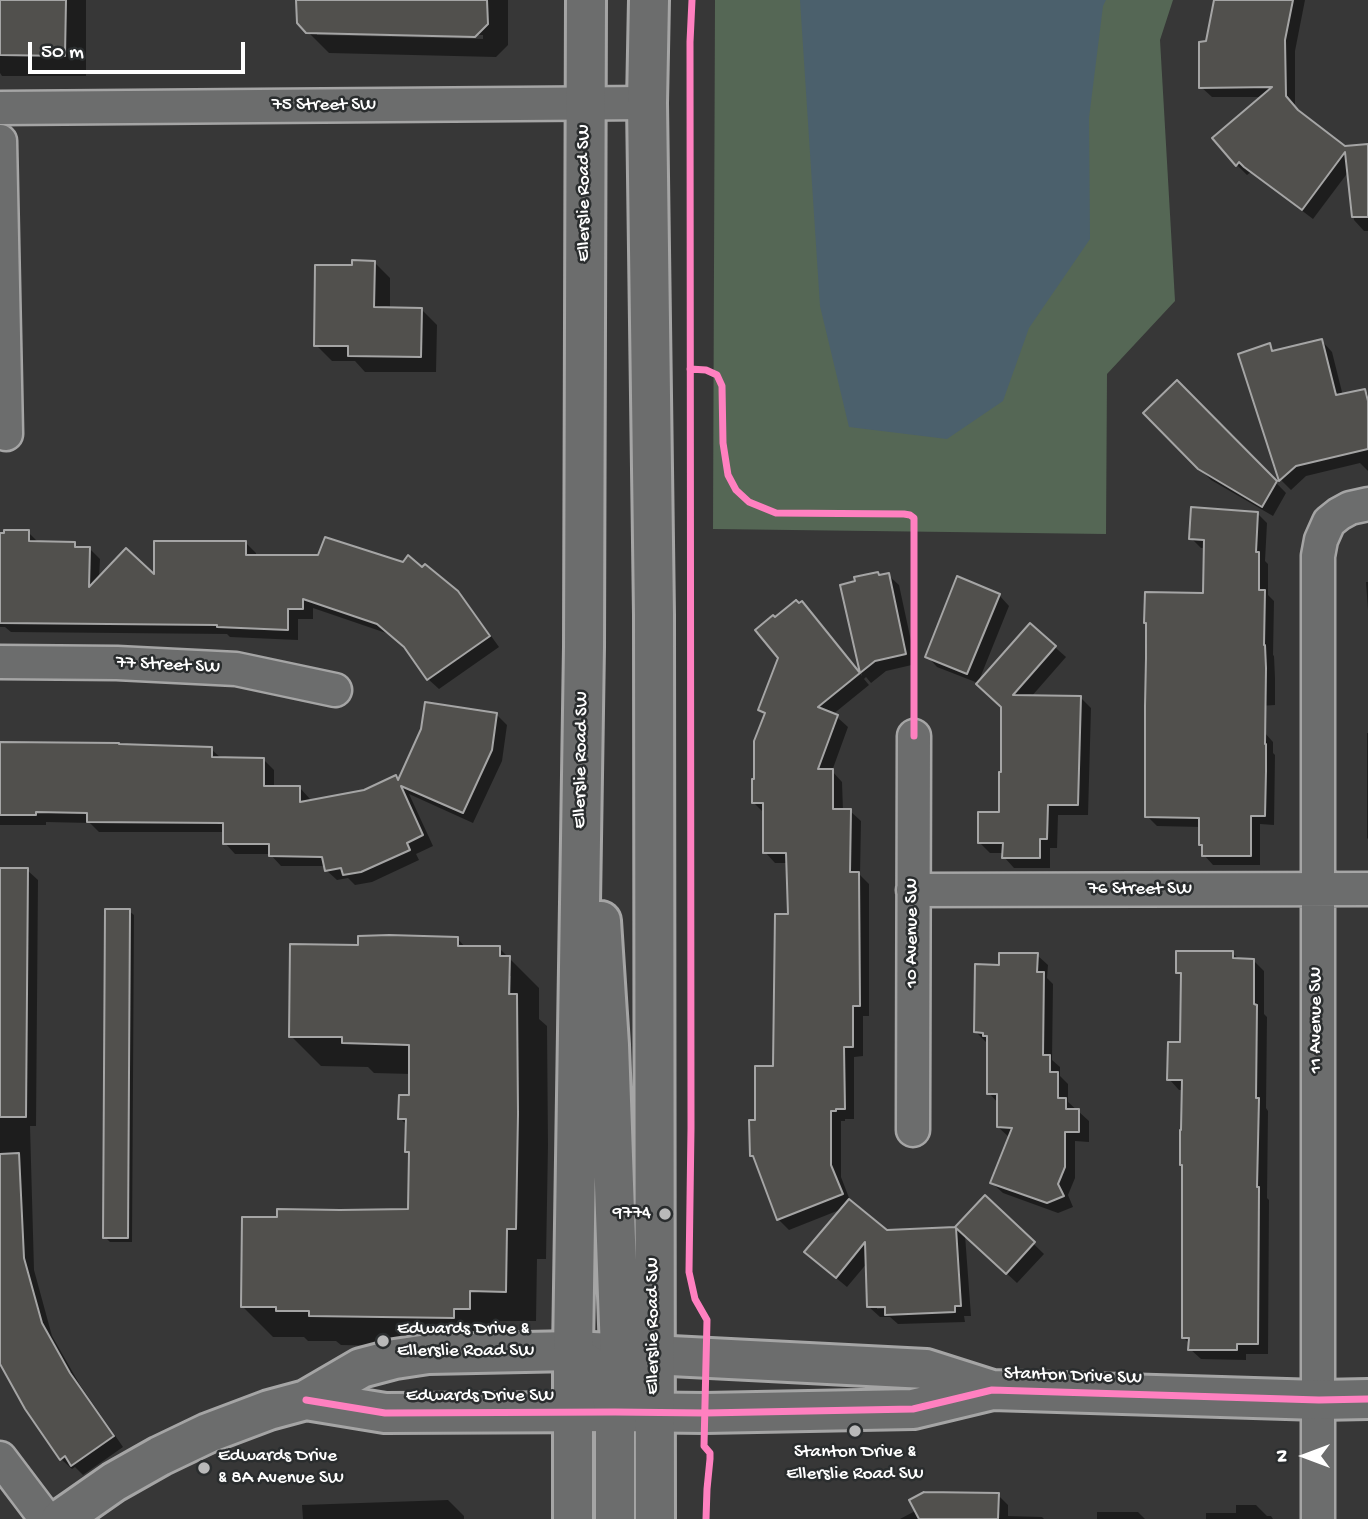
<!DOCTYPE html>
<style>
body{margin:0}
#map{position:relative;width:1368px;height:1519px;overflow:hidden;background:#373737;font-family:"Gochi Hand",sans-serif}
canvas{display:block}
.north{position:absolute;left:1270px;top:1421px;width:70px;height:70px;-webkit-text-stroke:5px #2a2d2e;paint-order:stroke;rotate:270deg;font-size:19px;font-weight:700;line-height:28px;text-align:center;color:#fff}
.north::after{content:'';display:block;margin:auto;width:24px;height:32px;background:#fff;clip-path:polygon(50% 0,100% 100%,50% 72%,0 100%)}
.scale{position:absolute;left:28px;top:42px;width:217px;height:32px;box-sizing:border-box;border:4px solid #fff;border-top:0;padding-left:9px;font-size:21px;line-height:24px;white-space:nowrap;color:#fff;-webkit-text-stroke:5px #2a2d2e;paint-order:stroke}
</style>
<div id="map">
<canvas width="1368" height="1519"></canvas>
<div class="north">N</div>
<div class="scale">50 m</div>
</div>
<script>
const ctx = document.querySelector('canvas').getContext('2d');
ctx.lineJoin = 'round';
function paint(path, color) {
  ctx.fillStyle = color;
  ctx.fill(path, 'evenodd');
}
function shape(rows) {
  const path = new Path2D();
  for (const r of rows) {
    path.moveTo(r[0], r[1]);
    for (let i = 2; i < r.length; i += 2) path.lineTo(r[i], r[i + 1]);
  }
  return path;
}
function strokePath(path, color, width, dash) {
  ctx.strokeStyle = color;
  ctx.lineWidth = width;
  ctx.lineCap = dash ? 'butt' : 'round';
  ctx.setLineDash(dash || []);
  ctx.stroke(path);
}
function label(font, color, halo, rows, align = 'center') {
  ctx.font = font + ' "Gochi Hand",sans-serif';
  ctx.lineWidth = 5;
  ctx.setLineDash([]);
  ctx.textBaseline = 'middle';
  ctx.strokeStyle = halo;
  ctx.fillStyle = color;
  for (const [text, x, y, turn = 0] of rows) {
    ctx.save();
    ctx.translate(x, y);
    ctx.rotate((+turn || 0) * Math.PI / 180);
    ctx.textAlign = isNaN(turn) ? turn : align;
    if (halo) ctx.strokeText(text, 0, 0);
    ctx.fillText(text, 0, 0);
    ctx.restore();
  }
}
const green = shape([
 [715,0,1173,0,1160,40,1175,301,1107,374,1106,534,713,529]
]);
const water = shape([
 [800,0,1106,0,1103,6,1089,118,1090,239,1029,328,1003,401,947,439,849,427,820,306]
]);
const shadow = shape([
 [0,0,86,0,86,76,2,76,0,73],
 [298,0,508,0,508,45,496,57,329,53,298,22],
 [317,31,483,35,483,39,317,35],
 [1216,0,1305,0,1295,51,1295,108,1302,115,1345,148,1368,146,1368,231,1364,231,1354,220,1349,171,1313,219,1251,172,1247,175,1237,165,1263,97,1212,97,1201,87,1207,43],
 [374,262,390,278,390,309,421,309,437,325,436,372,365,372,355,361,332,361,316,345,354,267],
 [1322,341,1332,352,1343,396,1364,391,1368,394,1368,471,1360,463,1306,476,1291,490,1281,480,1240,355,1269,345,1276,352],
 [1177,382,1286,493,1273,516,1211,480,1145,413],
 [1258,514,1267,523,1265,561,1268,564,1268,595,1274,601,1273,655,1274,656,1275,678,1275,705,1226,708,1264,732,1273,742,1273,753,1275,755,1274,825,1260,824,1260,865,1213,865,1204,855,1204,847,1201,844,1201,827,1157,826,1147,816,1204,594,1205,548,1201,548,1191,538],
 [28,532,39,543,74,544,79,548,89,548,100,559,99,579,155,578,246,543,256,553,256,557,457,592,468,604,499,647,439,689,428,679,408,650,389,634,313,608,313,619,298,619,298,640,230,637,227,634,11,632,5,627,0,627,0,534],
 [888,575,899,585,916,664,886,671,871,683,866,677,864,679,869,685,832,715,837,717,848,727,832,771,842,782,843,811,850,811,861,821,860,875,869,884,869,1016,863,1016,863,1056,854,1057,854,1119,845,1119,845,1121,841,1121,841,1177,851,1203,886,1232,956,1229,985,1197,1044,1254,1017,1283,965,1235,971,1316,964,1316,965,1322,898,1324,890,1317,880,1317,869,1307,868,1262,847,1287,817,1262,842,1209,789,1230,778,1219,757,1161,751,1156,757,1122,775,1067,789,916,788,863,775,863,765,852,765,814,753,802,766,716,760,710,812,613,862,676,842,586],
 [877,1305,894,1308,877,1309],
 [1366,582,1368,582,1368,610],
 [999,595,1009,606,978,683,937,667,927,656],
 [1030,625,1066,657,1031,697,1080,697,1091,708,1088,815,1058,815,1057,848,1050,848,1050,868,1014,868,1004,857,1004,853,990,853,980,843,1000,814,1003,774,1003,707],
 [496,714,507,725,502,761,473,823,409,794,433,846,416,854,419,860,372,882,355,885,348,878,337,880,326,870,326,866,281,866,270,854,235,854,225,843,225,832,99,832,90,823,46,822,46,825,0,825,0,743,211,749,222,759,263,759,274,770,274,788,300,788,310,799,310,802,364,791,396,777,400,781],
 [1367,733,1368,733,1368,839,1367,838],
 [0,870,27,870,38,880,36,1126,30,1126,34,1270,52,1336,80,1385,123,1447,83,1475,75,1467,72,1469,61,1459,0,1354],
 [129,911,134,915,132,1242,110,1242,105,1237],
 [457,938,466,948,499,948,539,988,539,1019,547,1026,548,1145,546,1259,537,1259,536,1321,500,1321,499,1339,483,1348,341,1345,336,1341,308,1341,304,1337,273,1337,242,1306,278,1219,410,1210,411,1155,407,1151,407,1125,400,1118,411,1097,411,1074,374,1073,368,1067,321,1066,291,1036,360,946],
 [508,976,511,976,511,1003,507,1003],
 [1232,953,1240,960,1253,960,1264,971,1264,1014,1267,1017,1266,1108,1268,1111,1267,1198,1269,1200,1268,1354,1246,1354,1246,1360,1201,1359,1190,1349,1190,1344,1183,1337,1184,1090,1179,1090,1169,1079,1182,1044,1183,977,1178,972],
 [1037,955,1048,965,1047,978,1053,984,1052,1060,1060,1067,1060,1076,1068,1084,1068,1102,1089,1121,1089,1142,1075,1141,1075,1178,1068,1195,1073,1207,1058,1213,1003,1193,992,1183,1010,1138,998,1127,998,1103,989,1093,989,1042,986,1042,976,1032,1000,967],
 [998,1495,1008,1505,1008,1516,1042,1517,1044,1519,1097,1519,1097,1512,1138,1512,1145,1519,900,1519,917,1510],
 [448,1500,464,1516,464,1519,303,1519,302,1505],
 [1236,1505,1256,1505,1267,1516,1271,1516,1273,1519,1206,1519,1206,1513,1236,1513]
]);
const building = shape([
 [0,0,66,0,65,56,0,55,0,0],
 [296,0,487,0,488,24,475,37,306,33,297,23,296,0],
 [1214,0,1293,0,1285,40,1286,96,1298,110,1345,146,1368,144,1368,217,1352,217,1345,152,1302,210,1244,167,1239,162,1236,166,1212,138,1272,87,1199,88,1199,42,1206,41,1214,0],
 [352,260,375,261,374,307,422,308,421,357,348,356,348,346,314,346,315,265,352,265,352,260],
 [1322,339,1336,395,1365,389,1368,401,1368,449,1296,466,1279,481,1238,354,1270,343,1272,351,1322,339],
 [1177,380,1277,481,1262,507,1198,469,1143,413,1177,380],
 [1191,507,1258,512,1256,552,1259,552,1259,590,1265,590,1264,645,1265,645,1266,668,1265,744,1266,744,1266,771,1265,816,1251,816,1251,856,1202,856,1202,845,1199,845,1199,818,1145,817,1145,706,1146,658,1146,623,1144,623,1145,592,1203,593,1204,540,1189,539,1191,507],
 [4,530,29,530,29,541,75,542,75,547,90,547,89,587,126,548,154,574,154,541,246,541,246,555,318,555,325,537,403,562,408,555,422,567,425,564,458,591,490,636,427,680,404,647,377,624,303,599,303,609,288,609,288,630,217,627,217,625,0,623,0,533,4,533,4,530],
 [878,572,879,575,889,573,906,654,875,661,860,673,840,585,855,581,854,577,878,572],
 [957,576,1000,594,967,674,925,657,957,576],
 [796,600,799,603,802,601,860,673,818,707,838,715,818,769,833,769,833,809,851,809,850,872,859,872,860,1006,853,1006,853,1047,844,1047,845,1109,836,1109,836,1111,831,1111,831,1165,843,1194,777,1220,753,1156,750,1156,749,1120,755,1120,755,1066,773,1066,775,914,788,914,786,853,763,853,763,803,752,803,752,779,754,779,754,741,765,713,758,710,778,658,755,630,773,615,775,617,796,600],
 [1030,623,1056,646,1013,695,1081,696,1078,805,1048,805,1047,839,1040,839,1040,858,1002,858,1003,843,978,843,978,812,999,812,999,772,1001,772,1001,707,976,684,1030,623],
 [425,702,497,713,492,750,463,813,401,786,423,835,407,843,410,850,361,872,343,875,341,868,325,871,322,857,269,856,269,844,223,844,223,823,87,822,87,813,36,812,36,815,0,815,0,742,119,743,119,744,212,747,212,757,264,758,264,786,300,786,300,802,364,790,396,775,398,780,421,729,425,702],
 [0,868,28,868,26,1117,0,1117,0,868],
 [105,909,130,909,128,1238,103,1238,105,909],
 [389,935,458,937,458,946,500,946,500,956,510,956,509,994,517,994,518,1114,516,1229,507,1229,506,1292,470,1291,470,1309,454,1309,454,1318,309,1316,309,1311,276,1311,276,1307,241,1307,242,1217,277,1217,277,1209,340,1210,408,1209,409,1152,405,1152,406,1119,398,1119,399,1095,409,1095,409,1045,342,1043,342,1037,289,1037,290,944,358,945,358,936,389,935],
 [1176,951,1233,951,1233,958,1254,959,1254,1004,1257,1005,1256,1098,1259,1098,1257,1187,1259,1187,1258,1344,1237,1344,1237,1350,1188,1350,1189,1338,1182,1338,1182,1165,1180,1165,1180,1130,1181,1130,1182,1080,1167,1080,1168,1042,1180,1042,1181,973,1176,973,1176,951],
 [999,953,1038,953,1037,972,1044,972,1043,1055,1050,1055,1050,1072,1058,1072,1058,1098,1066,1098,1066,1109,1079,1109,1079,1132,1065,1132,1065,1167,1058,1184,1064,1196,1047,1203,990,1183,1012,1128,997,1127,997,1094,987,1094,987,1036,983,1036,983,1033,974,1032,975,964,999,965,999,953],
 [19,1153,24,1258,42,1323,70,1373,114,1436,71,1466,65,1456,60,1460,25,1409,0,1364,0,1154,19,1153],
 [985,1195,1035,1242,1006,1274,956,1228,961,1306,955,1306,955,1312,885,1315,885,1307,867,1307,865,1242,836,1278,804,1252,849,1199,887,1230,955,1227,985,1195],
 [924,1492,999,1493,998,1519,919,1519,909,1500,924,1492]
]);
const minor = shape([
 [0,108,647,103],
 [0,141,6,434],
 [0,662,117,663,236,669,335,690],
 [913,890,1368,889],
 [913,1130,914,736],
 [0,1458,46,1519],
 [1318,1519,1318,556,1321,540,1329,522,1339,514,1350,508,1368,504]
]);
const tertiary = shape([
 [306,1400,385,1413,615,1412,705,1413,913,1409,992,1390,1319,1400,1368,1399],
 [61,1519,114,1482,160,1456,208,1433,269,1410,306,1400,361,1368,395,1359,428,1354,573,1351,926,1369,992,1390]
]);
const secondary = shape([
 [649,0,647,103,654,615,655,1519],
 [601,921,609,1045,620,1352,625,1372,636,1390,654,1412],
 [586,1363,610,1389,615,1412,615,1519],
 [573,1519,573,1351,584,647,586,0]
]);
const cycleway = shape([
 [692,0,690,42,691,1128,689,1272,695,1299,707,1320,704,1446,710,1453,710,1459,707,1489,706,1519],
 [690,369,706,370,717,375,722,386,723,443,728,475,736,490,749,502,776,513,904,514,910,515,914,518,914,736],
 [306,1400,385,1413,615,1412,705,1413,913,1409,992,1390,1319,1400,1368,1399]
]);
const markers = [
 [665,1214,7,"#b9b9b9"],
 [383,1341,7,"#b9b9b9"],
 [855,1431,7,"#b9b9b9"],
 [204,1468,7,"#b9b9b9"]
];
const streetNames = [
 ["75 Street SW",324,106],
 ["Ellerslie Road SW",585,193,-90],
 ["77 Street SW",168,666,3],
 ["Ellerslie Road SW",582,760,-89],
 ["76 Street SW",1140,890],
 ["10 Avenue SW",913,933,-90],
 ["11 Avenue SW",1317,1020,-90],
 ["Ellerslie Road SW",654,1326,-90],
 ["Stanton Drive SW",1073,1377,2],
 ["Edwards Drive SW",480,1397]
];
const poiNames = [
 ["9774",651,1214,"right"],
 ["Edwards Drive &",397,1330],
 ["Ellerslie Road SW",397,1352],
 ["Stanton Drive &",855,1453,"center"],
 ["Ellerslie Road SW",855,1475,"center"],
 ["Edwards Drive",218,1457],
 ["& 8A Avenue SW",218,1479]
];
paint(green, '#556755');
paint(water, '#4b606c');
paint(shadow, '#0007');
paint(building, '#51504d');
strokePath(building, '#a5a5a5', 2);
strokePath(minor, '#a5a5a5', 37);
strokePath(tertiary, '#a5a5a5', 44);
strokePath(secondary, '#a5a5a5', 44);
strokePath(minor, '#6c6d6d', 32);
strokePath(tertiary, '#6c6d6d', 38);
strokePath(secondary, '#6c6d6d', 38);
strokePath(cycleway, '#ff80c0', 7);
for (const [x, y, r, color] of markers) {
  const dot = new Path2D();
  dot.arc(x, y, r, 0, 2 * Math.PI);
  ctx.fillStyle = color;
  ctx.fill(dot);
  strokePath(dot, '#2a2d2e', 2.5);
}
label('19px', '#fff', '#2a2d2e', streetNames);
label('19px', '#fff', '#2a2d2e', poiNames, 'left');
</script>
